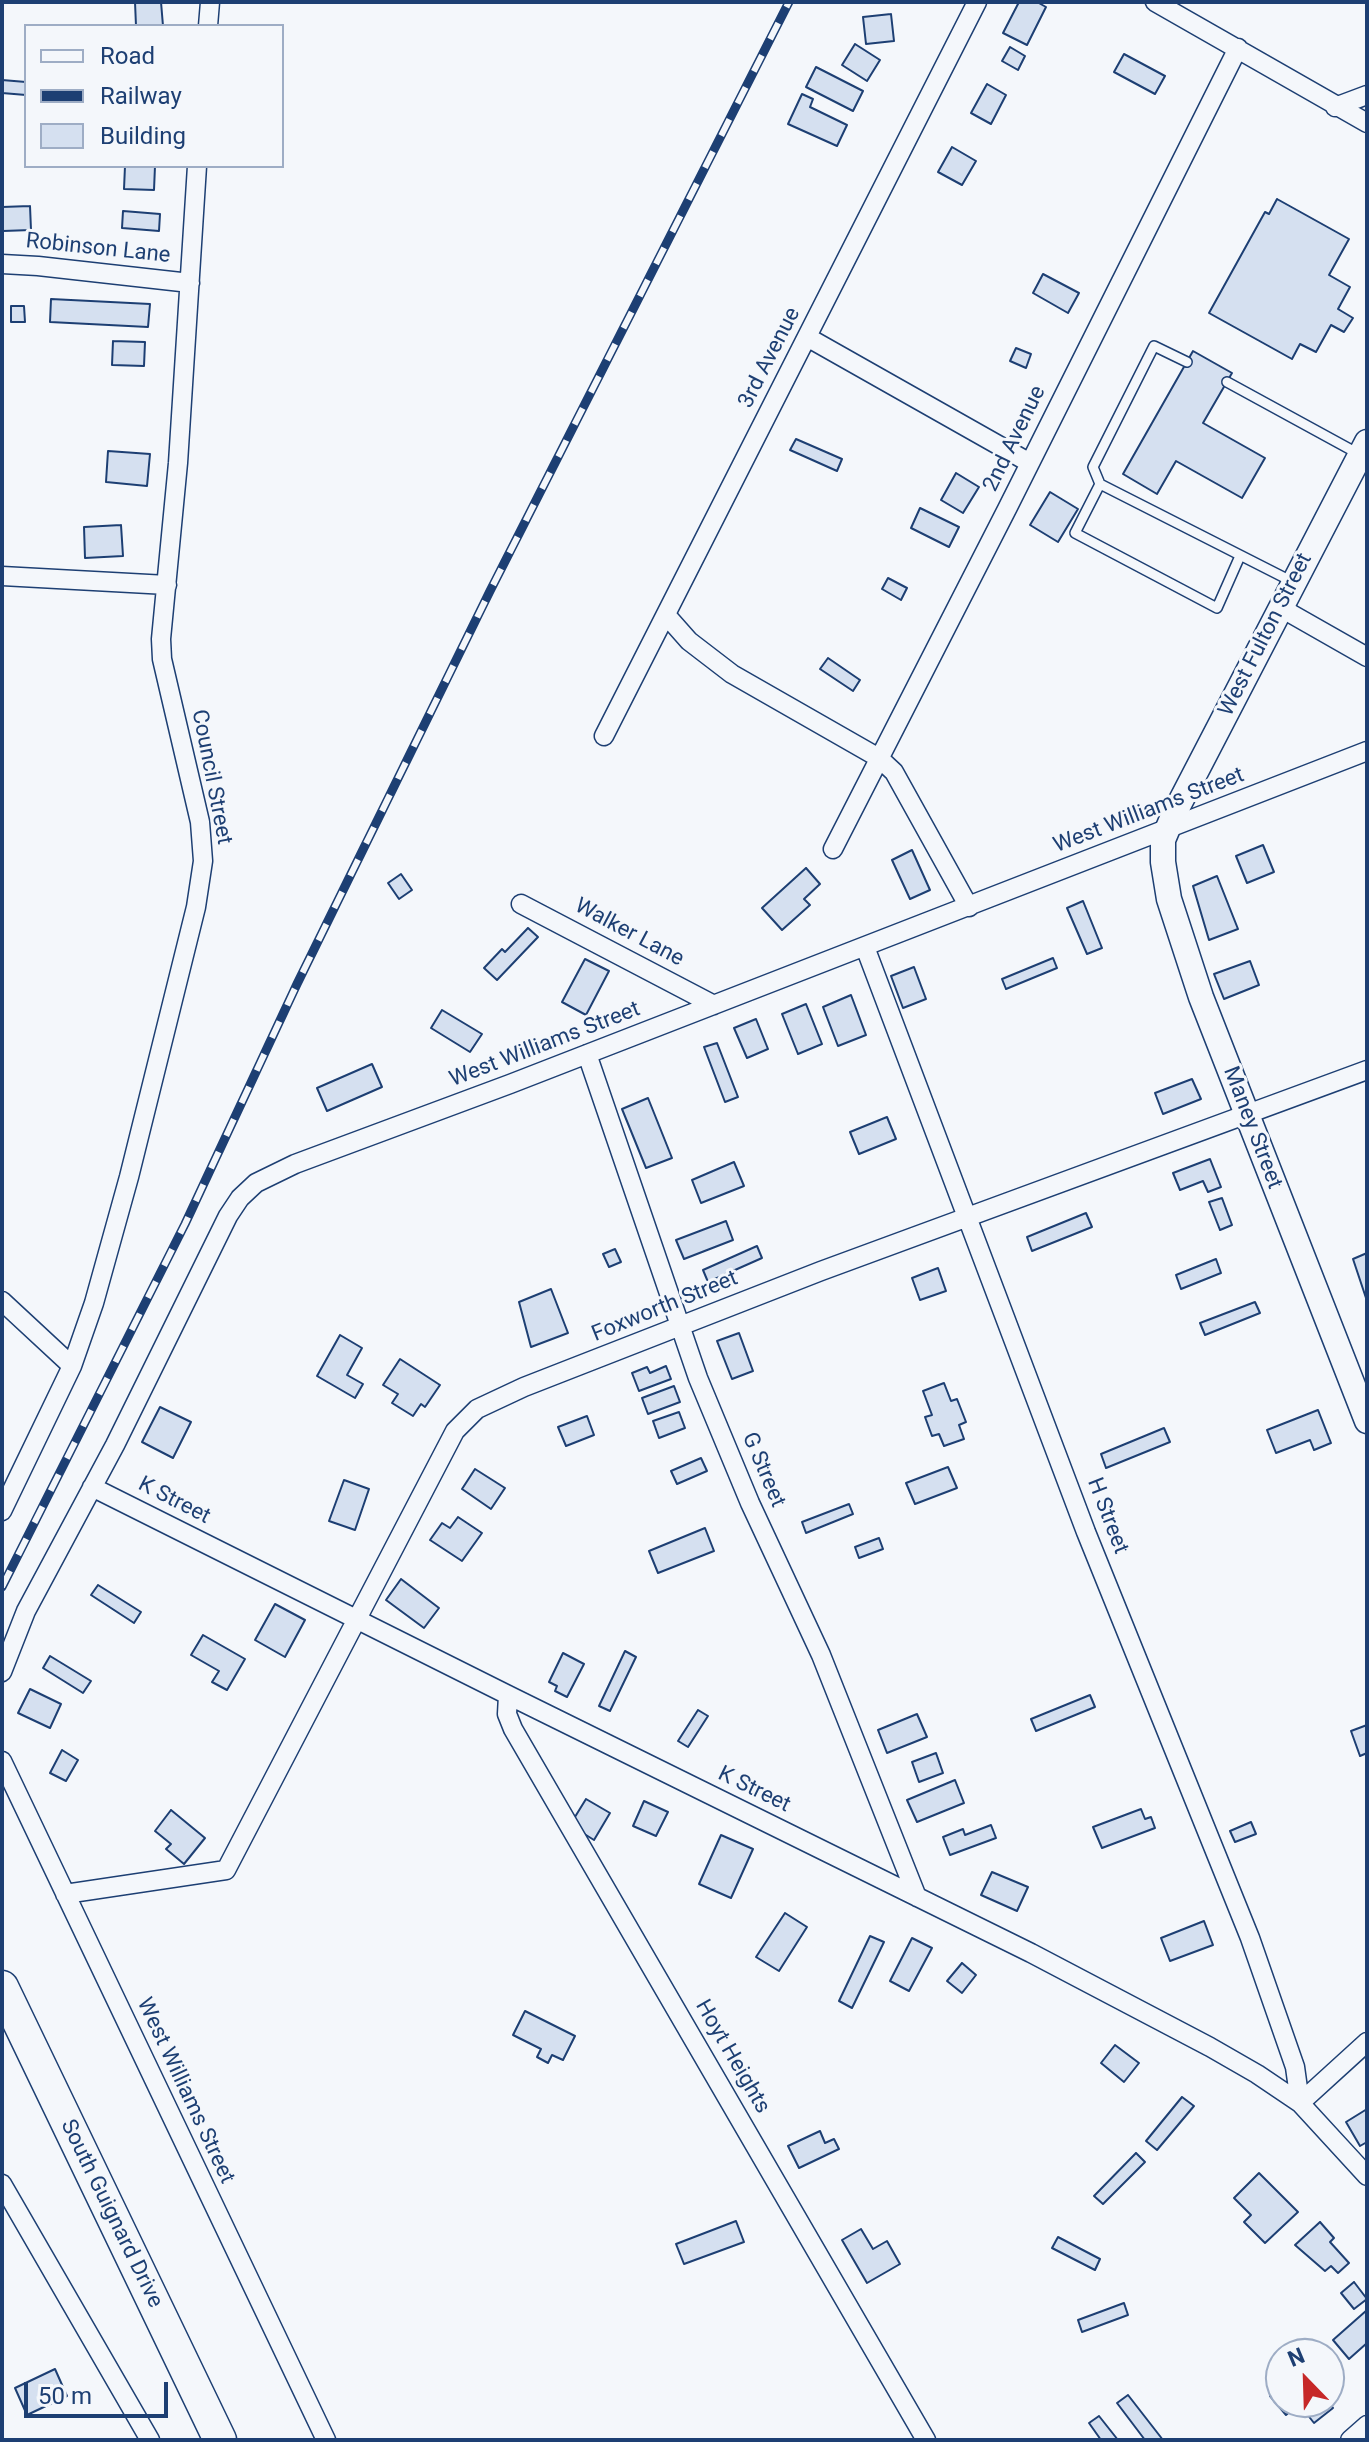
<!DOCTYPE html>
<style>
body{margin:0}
#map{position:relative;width:1369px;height:2442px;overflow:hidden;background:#f4f7fb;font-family:Roboto,sans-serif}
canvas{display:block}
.frame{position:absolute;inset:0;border:4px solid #1d3f73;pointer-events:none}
.legend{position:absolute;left:24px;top:24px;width:260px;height:144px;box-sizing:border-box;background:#f4f7fb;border:2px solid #9eadc5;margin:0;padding:10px 14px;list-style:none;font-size:24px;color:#1d3f73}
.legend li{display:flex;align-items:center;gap:16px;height:40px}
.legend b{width:40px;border:2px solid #9eadc5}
.north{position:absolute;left:1265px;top:2338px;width:80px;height:80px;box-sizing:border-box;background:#f4f7fb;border:2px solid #9eadc5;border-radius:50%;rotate:337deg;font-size:22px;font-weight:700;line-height:32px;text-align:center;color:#1d3f73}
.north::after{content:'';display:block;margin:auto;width:28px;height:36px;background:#c62828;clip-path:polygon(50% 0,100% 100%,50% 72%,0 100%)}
.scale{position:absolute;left:24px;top:2382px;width:144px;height:36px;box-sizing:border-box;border:4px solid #1d3f73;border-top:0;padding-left:10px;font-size:24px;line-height:28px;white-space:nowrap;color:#1d3f73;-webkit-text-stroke:6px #f4f7fb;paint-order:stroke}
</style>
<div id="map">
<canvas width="1369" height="2442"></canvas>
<div class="frame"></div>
<ul class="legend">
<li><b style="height:10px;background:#f4f7fb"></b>Road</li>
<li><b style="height:10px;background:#1d3f73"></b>Railway</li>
<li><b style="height:22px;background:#d5e0f0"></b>Building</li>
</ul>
<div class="north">N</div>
<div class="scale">50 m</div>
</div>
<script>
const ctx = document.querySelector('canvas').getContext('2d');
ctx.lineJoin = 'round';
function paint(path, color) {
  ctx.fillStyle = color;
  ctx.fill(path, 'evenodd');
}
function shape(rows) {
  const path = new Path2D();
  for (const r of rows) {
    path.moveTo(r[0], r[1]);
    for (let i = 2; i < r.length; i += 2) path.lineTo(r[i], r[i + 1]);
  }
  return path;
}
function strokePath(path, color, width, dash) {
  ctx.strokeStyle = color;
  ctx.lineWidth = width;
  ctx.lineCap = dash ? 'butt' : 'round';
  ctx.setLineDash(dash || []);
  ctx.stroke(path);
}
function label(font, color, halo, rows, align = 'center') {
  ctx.font = font + ' Roboto,sans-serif';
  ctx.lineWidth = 6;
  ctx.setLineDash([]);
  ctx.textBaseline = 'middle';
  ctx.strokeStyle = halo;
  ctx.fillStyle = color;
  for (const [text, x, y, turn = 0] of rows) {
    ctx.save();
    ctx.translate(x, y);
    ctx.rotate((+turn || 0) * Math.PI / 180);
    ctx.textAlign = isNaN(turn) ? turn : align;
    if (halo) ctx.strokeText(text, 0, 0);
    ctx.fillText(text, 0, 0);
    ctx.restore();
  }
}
const building = shape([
 [135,2,161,2,163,26,136,26,135,2],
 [1019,2,1037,2,1046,7,1027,45,1003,33,1019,2],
 [891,14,894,41,866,44,863,17,891,14],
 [855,44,880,60,867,81,842,65,855,44],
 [1010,47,1025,56,1018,70,1002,61,1010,47],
 [1124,54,1165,76,1155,94,1114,72,1124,54],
 [816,67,863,91,853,111,806,87,816,67],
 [2,80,26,82,26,95,2,93,2,80],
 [987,84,1006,95,991,124,971,113,987,84],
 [802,94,813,99,810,107,847,125,837,146,788,124,802,94],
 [952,147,976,161,962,185,938,172,952,147],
 [125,166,155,166,154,190,124,189,125,166],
 [1277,199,1349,239,1329,275,1350,287,1338,309,1353,318,1344,332,1331,325,1316,352,1300,344,1292,359,1209,313,1265,212,1269,214,1277,199],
 [30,206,31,230,3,231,2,207,30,206],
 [123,211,160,214,159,231,122,228,123,211],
 [1043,274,1079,293,1068,313,1033,293,1043,274],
 [51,299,150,304,148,327,50,322,51,299],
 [11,306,24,306,25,322,11,322,11,306],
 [113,341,145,342,144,366,112,365,113,341],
 [1016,348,1031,354,1026,368,1010,361,1016,348],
 [1193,351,1232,373,1203,423,1265,458,1242,498,1176,461,1157,494,1123,474,1193,351],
 [796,439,842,459,837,471,790,450,796,439],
 [108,451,150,454,147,486,106,482,108,451],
 [956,473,979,487,963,513,941,500,956,473],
 [1050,492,1078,509,1058,542,1030,525,1050,492],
 [920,508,959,527,949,547,911,528,920,508],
 [121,525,123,556,85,558,84,527,121,525],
 [888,578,907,588,901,600,882,589,888,578],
 [828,658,860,680,853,691,820,669,828,658],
 [1263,845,1274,872,1247,883,1236,856,1263,845],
 [912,850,930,890,910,899,892,860,912,850],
 [806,868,820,884,804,899,810,905,782,930,762,908,806,868],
 [401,874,412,890,399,899,388,883,401,874],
 [1217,876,1238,929,1209,940,1193,886,1217,876],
 [1083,901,1102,948,1087,954,1067,908,1083,901],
 [528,928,538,937,497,980,484,968,502,949,505,952,528,928],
 [1053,958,1057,968,1006,989,1002,979,1053,958],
 [585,959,609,971,586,1015,562,1002,585,959],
 [1250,961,1259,985,1224,999,1214,974,1250,961],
 [914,967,926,999,903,1008,891,976,914,967],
 [851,995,866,1035,838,1046,823,1007,851,995],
 [806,1004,822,1044,798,1054,782,1014,806,1004],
 [442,1010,482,1034,470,1052,431,1028,442,1010],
 [756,1019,768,1049,747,1058,734,1028,756,1019],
 [717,1043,738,1097,725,1102,704,1047,717,1043],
 [372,1064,382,1087,327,1111,317,1088,372,1064],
 [1192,1079,1201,1099,1163,1114,1155,1093,1192,1079],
 [648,1098,672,1158,646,1168,622,1109,648,1098],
 [887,1117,896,1139,859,1154,850,1132,887,1117],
 [1210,1159,1221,1187,1208,1192,1203,1181,1180,1190,1173,1173,1210,1159],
 [734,1162,744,1186,701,1203,692,1180,734,1162],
 [1222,1198,1232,1225,1220,1230,1209,1202,1222,1198],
 [1086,1213,1092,1227,1032,1251,1027,1237,1086,1213],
 [726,1221,733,1240,684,1259,676,1240,726,1221],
 [757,1246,762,1258,708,1282,703,1270,757,1246],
 [615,1249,621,1262,609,1267,603,1254,615,1249],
 [1367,1253,1367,1301,1353,1259,1367,1253],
 [1216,1259,1221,1273,1181,1289,1176,1275,1216,1259],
 [938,1268,946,1291,920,1300,912,1278,938,1268],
 [551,1289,568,1333,531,1347,519,1302,551,1289],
 [1255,1302,1260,1313,1205,1335,1200,1323,1255,1302],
 [739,1333,753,1371,732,1379,717,1341,739,1333],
 [340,1335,362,1348,347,1375,363,1384,355,1398,317,1376,340,1335],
 [400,1359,440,1385,425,1407,421,1404,413,1416,392,1403,398,1394,383,1385,400,1359],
 [666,1366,671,1379,639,1391,632,1373,647,1367,650,1373,666,1366],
 [944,1383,951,1401,957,1399,966,1422,959,1425,964,1439,944,1446,939,1434,932,1436,925,1417,932,1415,923,1391,944,1383],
 [674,1386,680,1402,648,1414,642,1398,674,1386],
 [160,1407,191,1422,173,1458,142,1442,160,1407],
 [1318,1410,1331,1443,1314,1450,1310,1440,1276,1453,1267,1430,1318,1410],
 [679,1412,685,1428,659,1438,653,1421,679,1412],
 [587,1416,594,1435,566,1446,558,1427,587,1416],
 [1164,1428,1170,1442,1106,1468,1101,1454,1164,1428],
 [701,1458,707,1471,677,1484,671,1471,701,1458],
 [948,1467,957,1488,915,1504,906,1483,948,1467],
 [475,1469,505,1488,491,1509,462,1489,475,1469],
 [344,1480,369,1489,355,1530,329,1521,344,1480],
 [849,1504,853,1514,806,1533,802,1522,849,1504],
 [458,1517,482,1533,462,1561,430,1540,442,1523,450,1528,458,1517],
 [705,1528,714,1551,658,1573,649,1551,705,1528],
 [879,1538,883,1549,859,1558,855,1547,879,1538],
 [401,1579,439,1608,424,1628,386,1600,401,1579],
 [98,1585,141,1612,134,1623,91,1595,98,1585],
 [275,1604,305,1620,285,1657,255,1640,275,1604],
 [203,1635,245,1659,227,1690,212,1682,219,1671,191,1655,203,1635],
 [625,1651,636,1657,610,1711,599,1706,625,1651],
 [563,1653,584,1664,567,1697,555,1691,557,1686,549,1682,563,1653],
 [50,1656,91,1681,83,1693,43,1668,50,1656],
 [30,1689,61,1704,50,1728,18,1713,30,1689],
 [1090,1695,1095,1707,1036,1731,1031,1719,1090,1695],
 [698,1710,708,1716,688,1747,678,1741,698,1710],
 [917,1714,927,1737,887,1753,878,1730,917,1714],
 [1367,1725,1367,1753,1360,1756,1351,1731,1367,1725],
 [62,1750,78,1760,66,1781,50,1773,62,1750],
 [936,1753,943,1773,919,1782,912,1762,936,1753],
 [955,1780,964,1803,917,1822,907,1800,955,1780],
 [586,1799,610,1813,594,1840,570,1825,586,1799],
 [644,1801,668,1812,656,1836,633,1826,644,1801],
 [1141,1809,1145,1819,1151,1817,1155,1828,1102,1848,1093,1827,1141,1809],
 [171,1810,205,1838,184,1864,166,1849,171,1844,155,1831,171,1810],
 [1251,1822,1256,1834,1235,1842,1230,1831,1251,1822],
 [991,1825,996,1838,950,1855,943,1837,963,1829,965,1835,991,1825],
 [721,1835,753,1849,731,1898,699,1884,721,1835],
 [992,1872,1028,1887,1017,1911,981,1895,992,1872],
 [785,1913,807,1927,779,1971,756,1957,785,1913],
 [1204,1921,1213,1945,1170,1961,1161,1938,1204,1921],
 [870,1936,884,1942,852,2008,839,2001,870,1936],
 [912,1938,932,1948,909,1991,890,1981,912,1938],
 [962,1963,976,1975,962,1993,947,1981,962,1963],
 [525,2011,575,2036,563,2060,552,2055,548,2063,537,2057,541,2049,513,2035,525,2011],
 [1115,2045,1139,2063,1124,2082,1101,2063,1115,2045],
 [1182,2097,1194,2106,1157,2150,1146,2141,1182,2097],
 [1367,2109,1367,2142,1360,2146,1346,2122,1367,2109],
 [820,2131,825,2143,834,2139,839,2149,799,2168,788,2146,820,2131],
 [1136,2153,1145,2162,1103,2204,1094,2196,1136,2153],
 [1259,2173,1298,2212,1265,2243,1244,2222,1251,2215,1234,2198,1259,2173],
 [736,2221,744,2242,684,2264,676,2244,736,2221],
 [1320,2222,1334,2238,1330,2242,1349,2263,1338,2273,1331,2266,1325,2271,1295,2245,1320,2222],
 [861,2229,873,2249,887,2241,900,2264,867,2283,842,2240,861,2229],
 [1058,2237,1100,2259,1095,2270,1052,2248,1058,2237],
 [1354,2282,1367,2299,1354,2309,1341,2293,1354,2282],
 [1124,2303,1128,2315,1082,2332,1078,2320,1124,2303],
 [1367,2310,1367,2343,1349,2359,1333,2340,1367,2310],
 [55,2369,67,2396,27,2415,15,2388,55,2369],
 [1281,2387,1281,2402,1328,2402,1333,2408,1314,2423,1299,2404,1286,2415,1270,2396,1281,2387],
 [1128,2395,1163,2440,1145,2440,1117,2403,1128,2395],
 [1099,2416,1118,2440,1101,2440,1089,2423,1099,2416]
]);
const lane = shape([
 [1187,362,1154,346,1093,467,1100,484,1293,582],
 [1227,382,1357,453],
 [1100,484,1075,533,1217,608,1240,556]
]);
const street = shape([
 [1155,2,1367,123],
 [208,26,210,2],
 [1335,107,1367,95],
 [2,264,38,266,190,283],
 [807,337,1030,463],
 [2,576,167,585],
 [1281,608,1367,657],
 [666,615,689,641,732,674,879,758,894,772,969,907],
 [604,736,977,2],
 [833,849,1007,509,1238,48],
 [521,904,714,1005],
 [865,947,1086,1532,1250,1938,1295,2067,1300,2103],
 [587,1054,698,1378,750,1503,821,1655,917,1897],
 [2,1301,72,1366],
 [92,1487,508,1695,1031,1953,1210,2047,1257,2074,1300,2103,1367,2176],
 [2,1511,72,1366,94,1303,129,1177,196,907,203,861,200,822,162,659,161,639,178,463,197,166],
 [2,1672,26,1611,115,1445,228,1216,240,1198,256,1183,295,1164,510,1084,1367,751],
 [508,1695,507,1714,513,1729,926,2440],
 [2,1761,326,2440],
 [65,1894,226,1870,455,1431,477,1409,524,1387,821,1271,1367,1070],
 [1300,2103,1367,2042],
 [2,2184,150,2440],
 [1350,2440,1367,2425]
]);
const secondary = shape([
 [1367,442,1173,816,1163,840,1163,862,1169,899,1201,997,1367,1421]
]);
const highway = shape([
 [2,1987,220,2440]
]);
const rail = shape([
 [2,1587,185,1224,297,984,490,591,789,2]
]);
const streetNames = [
 ["Robinson Lane",98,249,6],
 ["3rd Avenue",770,358,-63],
 ["2nd Avenue",1015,439,-64],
 ["West Fulton Street",1266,635,-63],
 ["Council Street",211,777,79],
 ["West Williams Street",1149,811,-21],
 ["Walker Lane",629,933,28],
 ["West Williams Street",545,1045,-21],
 ["Maney Street",1252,1128,69],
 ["Foxworth Street",665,1307,-22],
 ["G Street",763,1470,67],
 ["K Street",174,1501,27],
 ["H Street",1107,1516,69],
 ["K Street",754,1790,26],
 ["Hoyt Heights",732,2057,60],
 ["West Williams Street",185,2091,65],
 ["South Guignard Drive",111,2214,64]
];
paint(building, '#d5e0f0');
strokePath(building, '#1d3f73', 2);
strokePath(lane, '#1d3f73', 12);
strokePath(street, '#1d3f73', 21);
strokePath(secondary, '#1d3f73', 27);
strokePath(highway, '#1d3f73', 35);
strokePath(lane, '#f4f7fb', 9);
strokePath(street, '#f4f7fb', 18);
strokePath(secondary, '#f4f7fb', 24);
strokePath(highway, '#f4f7fb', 32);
strokePath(rail, '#1d3f73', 9);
strokePath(rail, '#f4f7fb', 6, [18]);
label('22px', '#1d3f73', '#f4f7fb', streetNames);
</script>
